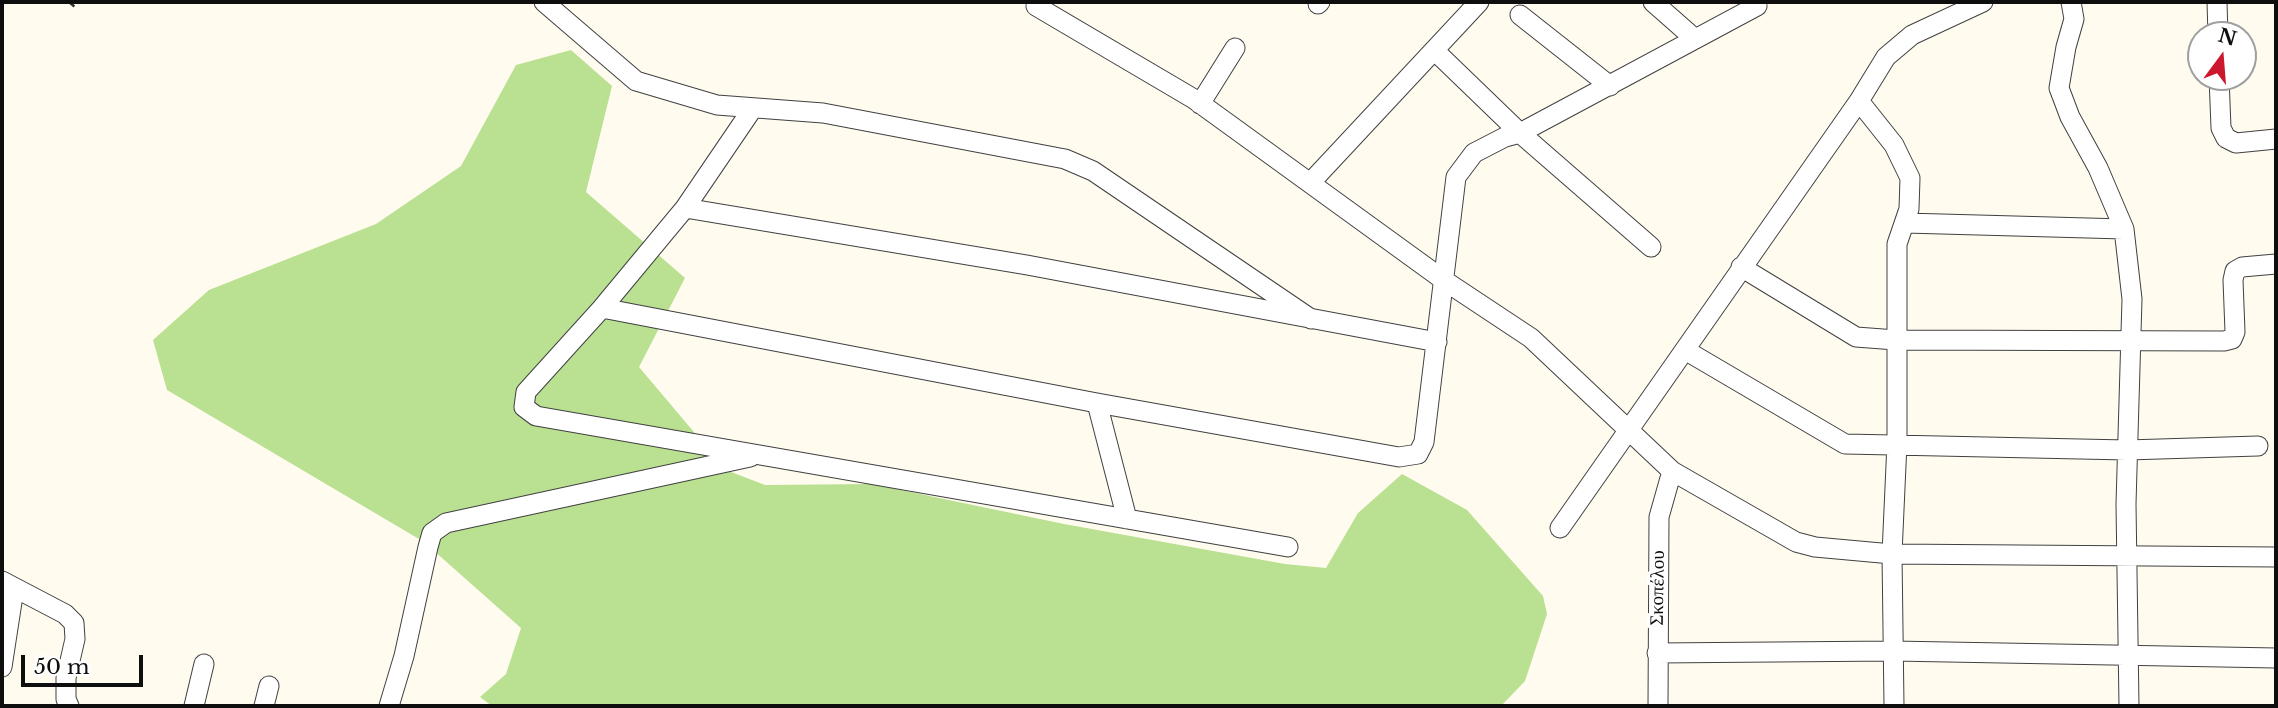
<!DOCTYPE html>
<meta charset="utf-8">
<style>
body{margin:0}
#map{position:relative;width:2278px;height:708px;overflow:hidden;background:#fffbef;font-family:"Libre Baskerville",serif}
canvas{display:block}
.frame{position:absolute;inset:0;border:4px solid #0e0e0e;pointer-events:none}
.north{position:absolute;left:2187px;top:21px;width:70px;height:70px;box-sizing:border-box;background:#fff;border:2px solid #9f9f9f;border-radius:50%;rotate:16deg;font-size:19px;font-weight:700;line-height:28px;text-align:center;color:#0e0e0e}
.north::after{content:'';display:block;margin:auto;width:24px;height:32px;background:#cc182d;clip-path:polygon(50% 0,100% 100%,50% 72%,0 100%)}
.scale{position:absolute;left:21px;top:655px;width:122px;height:32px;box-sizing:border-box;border:4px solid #0e0e0e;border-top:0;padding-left:9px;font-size:21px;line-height:24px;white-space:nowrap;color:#0e0e0e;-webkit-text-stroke:5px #fff;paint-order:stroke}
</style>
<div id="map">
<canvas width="2278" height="708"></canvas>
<div class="frame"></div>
<div class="north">N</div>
<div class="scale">50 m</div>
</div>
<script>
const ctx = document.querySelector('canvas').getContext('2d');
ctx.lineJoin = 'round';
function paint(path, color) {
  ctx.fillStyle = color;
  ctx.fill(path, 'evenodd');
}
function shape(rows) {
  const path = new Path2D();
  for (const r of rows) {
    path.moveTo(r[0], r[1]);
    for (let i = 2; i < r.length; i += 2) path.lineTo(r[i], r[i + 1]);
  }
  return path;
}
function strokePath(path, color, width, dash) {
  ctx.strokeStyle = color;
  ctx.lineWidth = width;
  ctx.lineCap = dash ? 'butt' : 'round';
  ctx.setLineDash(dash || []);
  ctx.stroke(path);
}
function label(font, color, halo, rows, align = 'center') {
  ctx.font = font + ' "Libre Baskerville",serif';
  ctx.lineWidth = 7;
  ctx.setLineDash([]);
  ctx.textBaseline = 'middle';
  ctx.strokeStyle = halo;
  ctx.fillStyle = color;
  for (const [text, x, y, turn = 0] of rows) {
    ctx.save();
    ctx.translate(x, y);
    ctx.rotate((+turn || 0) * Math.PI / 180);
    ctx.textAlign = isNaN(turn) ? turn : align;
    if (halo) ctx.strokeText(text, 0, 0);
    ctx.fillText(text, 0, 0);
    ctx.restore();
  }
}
const forest = shape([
 [571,50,612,86,586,192,685,278,639,367,726,470,765,485,872,484,1064,524,1285,564,1326,568,1358,513,1402,474,1467,510,1543,596,1547,614,1525,681,1501,706,492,706,480,697,506,674,521,628,424,542,167,390,153,340,209,290,376,224,461,166,516,65]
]);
const path = shape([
 [69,2,76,8]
]);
const minor = shape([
 [544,2,636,81,717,105,823,113,1065,159,1093,171,1311,319],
 [1653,2,1695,39],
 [2071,2,2074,19,2066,47,2059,88,2070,117,2098,168,2124,229,2132,299,2126,504,2129,706],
 [2217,2,2218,35],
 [1318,4,1320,2],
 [1036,6,1194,99,1445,281,1531,338,1672,471,1796,542,1815,547,1892,554,2276,557],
 [1520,15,1610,86],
 [1434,50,1520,133,1651,247],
 [2219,77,2221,128,2226,138,2236,143,2276,139],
 [1200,104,1235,48],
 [753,108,685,208,602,308,526,392,524,407,536,416,1288,547],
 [1311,182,1479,2],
 [685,208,1027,265,1437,342],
 [1905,223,2124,229],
 [1741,267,1856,337,1896,340,2224,341,2232,339,2235,332,2233,280,2235,271,2242,267,2276,264],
 [602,308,1097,403,1399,457,1418,454,1424,442,1456,177,1474,153,1505,137,1520,133,1757,6],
 [1685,350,1845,444,2127,450,2258,446],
 [1097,403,1127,519],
 [1560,528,1859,101],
 [2,581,65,614,74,623,75,639,66,678,66,699,69,706],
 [1657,653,1893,651,2276,658],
 [2,667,14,589],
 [194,706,204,664],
 [264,706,269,686],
 [389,706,404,656,428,547,432,533,446,523,750,457],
 [1658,706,1659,517,1672,471],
 [1894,706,1892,554,1897,443,1897,244,1909,209,1910,178,1894,145,1859,101,1886,57,1912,35,1983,2]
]);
const streetNames = [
 ["Σκοπέλου",1658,588,-89]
];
paint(forest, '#bae092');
strokePath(minor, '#414141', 21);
strokePath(path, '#303030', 2.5, [7, 3.5]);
strokePath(minor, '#fff', 19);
label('19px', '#0e0e0e', '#fff', streetNames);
</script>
